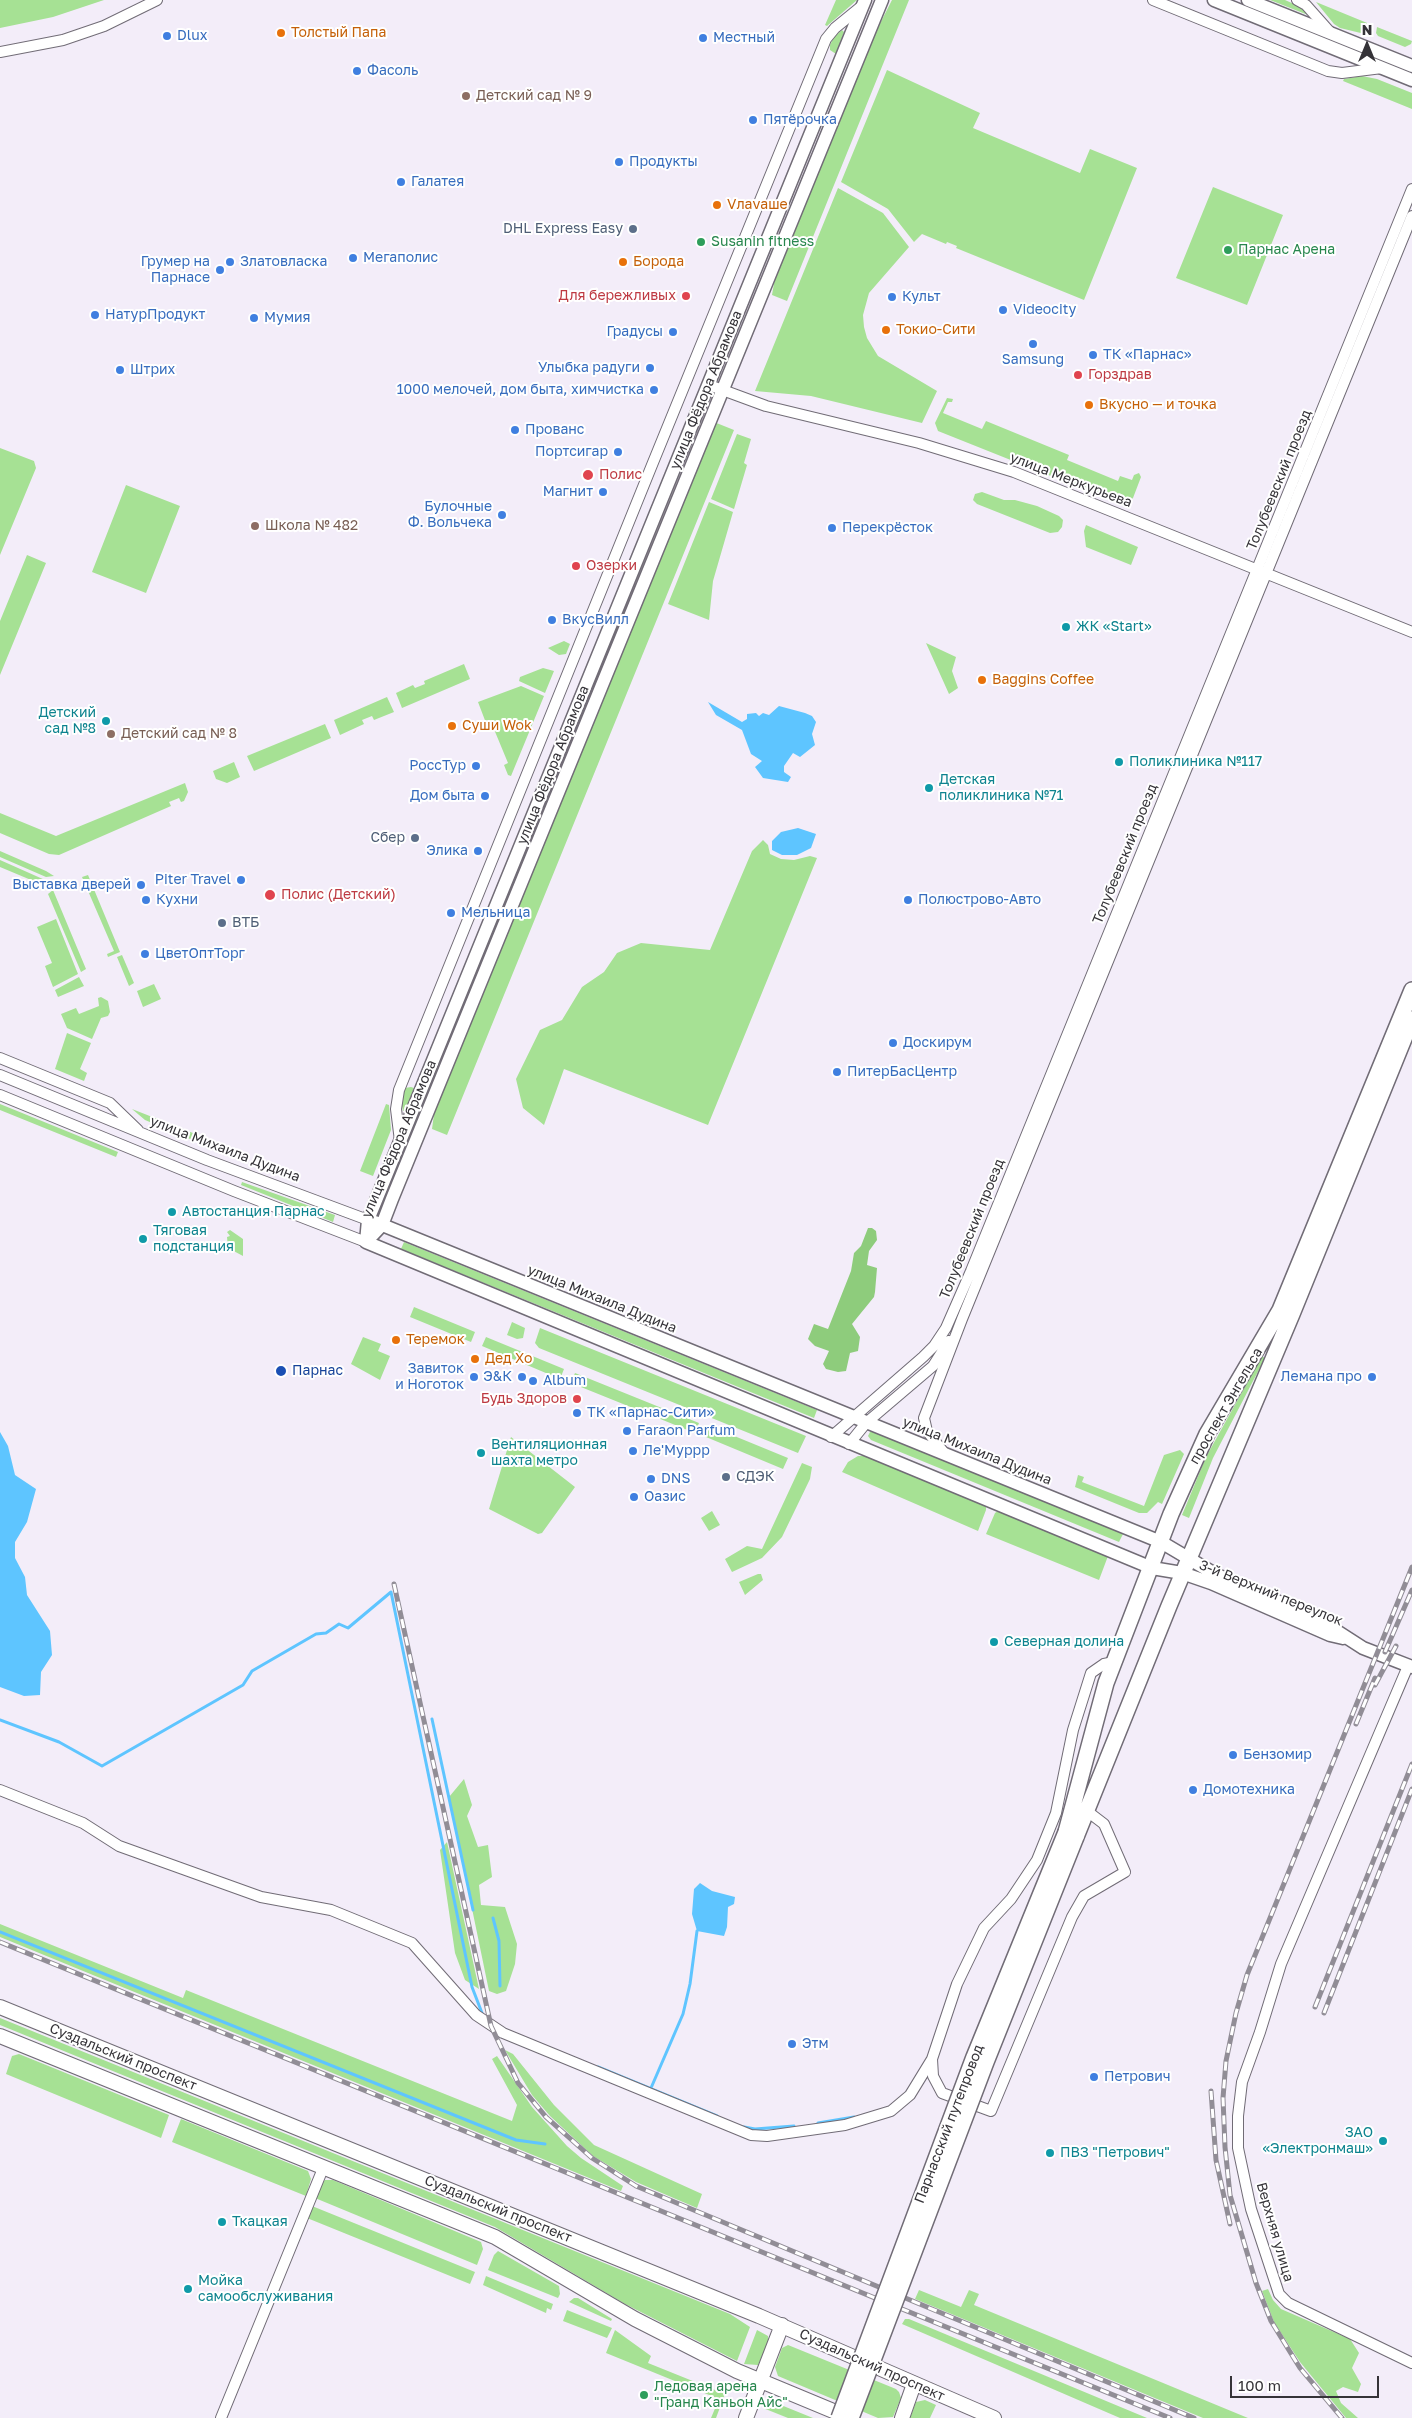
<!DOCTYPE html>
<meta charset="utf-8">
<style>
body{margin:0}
#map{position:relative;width:1412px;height:2418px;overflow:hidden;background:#f3edf9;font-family:"Golos Text",sans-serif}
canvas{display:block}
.north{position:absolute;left:1342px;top:20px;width:50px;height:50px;-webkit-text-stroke:4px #fff;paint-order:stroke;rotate:0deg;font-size:14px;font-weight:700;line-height:20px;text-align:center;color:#353338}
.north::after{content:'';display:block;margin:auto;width:18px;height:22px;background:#353338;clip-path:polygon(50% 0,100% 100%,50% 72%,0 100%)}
.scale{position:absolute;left:1230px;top:2376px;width:149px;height:22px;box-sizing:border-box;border:2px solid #353338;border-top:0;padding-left:6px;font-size:15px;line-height:18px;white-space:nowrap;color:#353338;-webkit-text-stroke:4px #fff;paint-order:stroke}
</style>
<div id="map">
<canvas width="1412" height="2418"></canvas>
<div class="north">N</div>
<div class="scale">100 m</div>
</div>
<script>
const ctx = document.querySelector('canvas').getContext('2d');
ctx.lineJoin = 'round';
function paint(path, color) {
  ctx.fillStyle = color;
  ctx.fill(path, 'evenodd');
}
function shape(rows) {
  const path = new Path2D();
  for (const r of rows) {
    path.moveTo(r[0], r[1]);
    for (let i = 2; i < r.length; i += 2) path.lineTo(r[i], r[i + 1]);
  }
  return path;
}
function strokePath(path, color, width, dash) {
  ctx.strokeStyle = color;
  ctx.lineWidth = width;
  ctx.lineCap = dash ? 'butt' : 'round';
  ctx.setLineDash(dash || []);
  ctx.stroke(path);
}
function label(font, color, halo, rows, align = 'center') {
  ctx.font = font + ' "Golos Text",sans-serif';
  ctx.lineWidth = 4;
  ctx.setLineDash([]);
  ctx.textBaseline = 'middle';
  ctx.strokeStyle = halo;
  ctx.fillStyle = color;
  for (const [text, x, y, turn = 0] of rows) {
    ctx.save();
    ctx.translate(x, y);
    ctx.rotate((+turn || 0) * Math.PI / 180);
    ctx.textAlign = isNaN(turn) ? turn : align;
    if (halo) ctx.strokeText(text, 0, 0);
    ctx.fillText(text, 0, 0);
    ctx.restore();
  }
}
const green = shape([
 [0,0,104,0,53,17,0,28],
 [836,0,857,0,827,26,825,25],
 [892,0,909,0,787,301,772,295,776,272,865,53],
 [1270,0,1285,0,1303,8,1308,15],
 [1316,2,1372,25,1369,35,1340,28,1334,24],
 [1377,27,1412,41,1411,44,1405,47,1378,36,1376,33],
 [842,30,844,32,836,54,830,50,830,45,834,37],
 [887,70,980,113,973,128,1080,173,1090,149,1137,168,1084,300,956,248,957,246,947,242,946,244,922,234,914,242,888,209,841,182],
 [1362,76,1377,79,1412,93,1412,109,1343,81,1344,79],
 [1213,187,1283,215,1247,305,1176,278],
 [838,188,883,213,909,247,869,293,863,315,864,327,867,338,878,356,937,391,922,423,811,396,755,391],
 [947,398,953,399,952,402,948,402,943,413,982,429,986,421,1069,455,1067,460,1118,481,1120,476,1132,480,1134,475,1139,473,1141,477,1133,498,1126,504,1121,504,938,431,935,423],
 [714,422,734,430,447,1135,432,1129,435,1107],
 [737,434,751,439,744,463,747,465,734,509,711,499],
 [0,448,34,461,36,468,0,555],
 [126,485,180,506,146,593,92,572],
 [982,492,1004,500,1015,500,1037,506,1059,516,1063,520,1062,527,1058,532,1050,533,977,504,973,500,975,494],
 [709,502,733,512,713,581,709,620,668,604],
 [1086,525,1138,547,1131,565,1086,547,1084,531],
 [27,555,46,563,0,675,0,621],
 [564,641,570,644,566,654,559,655,548,648],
 [926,643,956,657,952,671,958,688,949,694],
 [464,664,470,679,402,708,396,693,413,685,415,688,425,684,424,681],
 [543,668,554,671,545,693,519,681,520,677],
 [521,686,544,696,511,776,508,775,504,765,508,763,491,722,486,723,478,702],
 [387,697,394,712,374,720,372,716,362,720,364,724,340,735,334,720],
 [325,724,331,738,254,771,247,756],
 [234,762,240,777,227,783,216,779,213,771],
 [185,783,188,792,184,801,181,802,179,798,169,802,171,806,59,855,49,854,0,833,0,813,56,836],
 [763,840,768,845,770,854,781,859,794,860,810,856,817,858,708,1125,564,1069,544,1125,523,1108,516,1079,540,1030,562,1020,582,987,604,972,617,953,641,943,710,950,752,851],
 [0,851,46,871,54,876,46,877,0,857],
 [0,860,45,880,43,885,0,867],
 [88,875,120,952,108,957,107,954,114,951,82,877],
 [53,890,86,969,81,972,48,894],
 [56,919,78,974,53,987,45,966,52,963,37,927],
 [122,955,134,983,129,986,117,957],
 [79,977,84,986,58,997,55,990],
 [154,984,161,999,143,1007,137,991],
 [101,997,108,1001,110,1012,108,1016,101,1018,92,1039,67,1028,61,1014,76,1008,79,1014,99,1006,98,998],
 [67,1033,91,1043,80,1069,87,1073,84,1081,55,1069],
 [411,1087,414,1088,405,1111,403,1111,401,1101,404,1092,405,1088],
 [0,1104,118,1152,116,1157,0,1110],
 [386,1104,389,1105,391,1130,373,1176,360,1171],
 [132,1109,231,1148,231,1150,209,1147,145,1120],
 [242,1182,335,1215,333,1222,241,1185],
 [230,1230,243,1239,243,1256,228,1248,227,1237,230,1236,227,1232],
 [404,1242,817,1410,814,1418,401,1249],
 [414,1307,475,1332,471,1342,410,1317],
 [512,1322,525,1328,523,1338,517,1339,507,1335],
 [540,1328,806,1436,798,1453,539,1348,535,1343],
 [363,1337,381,1344,378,1351,390,1356,380,1380,351,1364],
 [486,1337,564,1369,560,1379,482,1346],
 [1262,1356,1265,1358,1213,1458,1189,1518,1182,1515,1206,1457],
 [575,1373,699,1423,695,1433,571,1383],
 [710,1426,788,1458,783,1469,706,1437],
 [870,1432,875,1432,1123,1534,1119,1542,871,1440,868,1436],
 [511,1437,575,1487,542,1533,538,1534,489,1509],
 [1180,1450,1184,1454,1162,1504,1158,1502,1147,1513,1139,1513,1075,1487,1078,1475,1084,1477,1082,1482,1144,1506,1164,1455],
 [858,1456,864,1456,986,1506,986,1510,978,1531,842,1472,848,1462],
 [802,1463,812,1467,810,1479,782,1537,762,1558,732,1572,725,1559,747,1546,762,1549],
 [712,1511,720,1525,709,1531,701,1518],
 [998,1511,1108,1556,1099,1580,986,1534,995,1513],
 [758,1574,761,1574,763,1580,745,1595,739,1582],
 [464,1779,472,1805,467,1816,478,1847,488,1845,492,1877,479,1885,481,1905,505,1907,517,1944,515,1964,506,1991,497,1994,489,1991,449,1797],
 [447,1842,479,1989,465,1980,455,1953,440,1850],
 [0,1924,183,1998,186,1990,512,2121,517,2105,492,2059,497,2056,532,2107,567,2146,581,2158,623,2186,621,2191,0,1937],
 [0,2018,730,2314,750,2327,737,2361,625,2304,495,2227,0,2025],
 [505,2050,513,2054,554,2105,594,2145,702,2194,697,2208,636,2182,593,2156,550,2116,532,2095],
 [19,2054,169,2115,161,2138,6,2074,12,2056],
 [181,2119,308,2171,311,2179,306,2196,172,2142],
 [325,2180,333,2180,481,2242,483,2249,477,2265,315,2198,320,2184],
 [312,2206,475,2272,470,2284,307,2218],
 [498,2251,559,2286,560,2294,558,2298,488,2270,494,2255],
 [486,2276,553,2304,551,2310,547,2308,546,2313,483,2285],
 [1268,2289,1273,2300,1281,2309,1350,2339,1359,2353,1352,2368,1361,2384,1358,2392,1343,2387,1336,2391,1341,2403,1358,2418,1346,2418,1300,2362,1274,2322,1262,2291],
 [919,2290,961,2307,969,2290,979,2294,974,2305,1248,2418,1203,2418,915,2299],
 [574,2298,578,2298,612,2319,611,2321,569,2302],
 [567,2310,612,2328,607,2338,563,2321],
 [905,2319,909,2319,1147,2418,1120,2418,902,2324],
 [615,2330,651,2356,648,2363,725,2394,716,2418,711,2418,719,2399,606,2353],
 [757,2330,768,2336,768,2343,758,2365,744,2364],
 [788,2345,896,2389,899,2392,901,2398,893,2417,878,2418,778,2376,775,2367,782,2348],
 [925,2400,936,2405,930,2418,910,2418,916,2402],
 [771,2403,776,2403,813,2418,788,2418,763,2408]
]);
const forest = shape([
 [868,1228,872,1228,876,1231,877,1240,869,1251,867,1265,877,1268,875,1292,874,1297,852,1324,860,1337,858,1351,850,1353,846,1371,838,1372,826,1369,823,1364,829,1351,815,1346,808,1339,814,1324,828,1329,851,1271,854,1253,861,1246]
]);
const water = shape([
 [708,702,742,722,747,719,747,714,756,713,759,716,763,713,769,715,779,706,805,713,812,716,816,722,812,734,815,745,800,757,793,753,784,766,784,772,791,777,788,782,763,778,755,767,762,761,751,754,742,730,716,715],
 [798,828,816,834,811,848,797,855,782,855,772,850,772,841,781,832],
 [0,1432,8,1446,15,1475,36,1489,27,1522,15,1542,15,1558,25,1577,27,1595,50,1631,52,1655,41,1672,40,1695,24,1696,0,1687],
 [700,1883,712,1891,735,1897,734,1904,728,1907,727,1927,724,1936,697,1931,692,1914,694,1889]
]);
const stream = shape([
 [432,1719,473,1910],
 [0,1720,59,1742,102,1766,243,1685,252,1671,316,1634,326,1633,339,1624,348,1628,391,1592,472,1987,482,2013],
 [493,1918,499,1941,500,1986],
 [0,1932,516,2140,545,2144],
 [598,2067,717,2116],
 [651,2088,683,2014,690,1984,697,1931],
 [818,2123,854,2117],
 [744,2127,755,2129,794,2126]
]);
const minor = shape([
 [1153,0,1328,71,1342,73,1382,68],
 [1297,0,1306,5,1330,32],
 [0,52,63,40,104,26,157,0],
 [709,385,766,406,919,443,1014,472,1412,632],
 [0,1058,110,1103,138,1130],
 [0,1075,207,1160,368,1220],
 [0,1095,234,1191,366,1242],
 [400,1141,396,1109,399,1090,652,465,826,39,835,28,862,6],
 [831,1437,923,1357,934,1346,946,1328,971,1271,1412,189],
 [849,1444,866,1423,933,1366,949,1341],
 [945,1454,927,1431,924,1418,962,1319,1412,216],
 [1408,1666,1281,1964,1260,2032,1242,2082,1238,2116,1238,2148,1251,2209,1279,2294,1288,2303,1412,2363],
 [0,1790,83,1823,119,1846,261,1897,331,1910,412,1943,476,2015,503,2033,751,2135,767,2136,845,2125,891,2111,910,2095,932,2059],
 [1087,1811,1104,1824,1125,1872,1084,1896,1072,1917,991,2111,942,2093,933,2076,932,2059,957,1984,984,1928,1011,1899,1037,1860,1056,1813,1073,1730,1091,1673,1104,1664,1114,1662],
 [221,2418,324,2166]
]);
const tertiary = shape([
 [1214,0,1412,80],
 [1248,0,1412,66],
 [375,1222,1161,1542,1215,1574,1318,1619,1363,1648,1412,1667],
 [366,1242,382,1225,392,1199,882,0],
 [366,1242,368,1220,865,0],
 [366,1242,1152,1568,1182,1573,1211,1583,1330,1635,1343,1638]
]);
const secondary = shape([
 [0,2007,759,2316,994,2418],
 [0,2036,495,2237,635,2319,737,2371,850,2418],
 [746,2418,782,2325],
 [902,2418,914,2384]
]);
const primary = shape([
 [1066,1832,1106,1683,1171,1514,1207,1434,1280,1310,1412,990],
 [1076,1837,1169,1606,1292,1314,1412,1019]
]);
const rail = shape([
 [394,1584,491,2026,518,2083,546,2117,592,2158,636,2186,1194,2418],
 [1385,1652,1412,1590],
 [1375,1685,1396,1646],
 [1356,1724,1375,1678],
 [0,1942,1170,2418],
 [1315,2007,1412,1764],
 [1324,2013,1412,1789],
 [1211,2091,1216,2160,1230,2224],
 [1342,2418,1300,2368,1271,2321,1256,2283,1230,2195,1225,2147,1223,2098,1226,2061,1236,2013,1247,1975,1412,1567]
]);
const primaryBridge = shape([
 [839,2418,974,2057,1066,1832],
 [851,2418,986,2062,1076,1837]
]);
const markers = [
 [281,33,5,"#e8710a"],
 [167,36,5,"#3f7fe0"],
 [703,38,5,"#3f7fe0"],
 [357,71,5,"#3f7fe0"],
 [466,96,5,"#8d6e63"],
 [753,120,5,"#3f7fe0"],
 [619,162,5,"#3f7fe0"],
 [401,182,5,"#3f7fe0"],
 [717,205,5,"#e8710a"],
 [633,229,5,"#5c6f8a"],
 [701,242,5,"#2e9e5b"],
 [1228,250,5,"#2e9e5b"],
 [353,258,5,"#3f7fe0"],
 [230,262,5,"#3f7fe0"],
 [623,262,5,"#e8710a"],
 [220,270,5,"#3f7fe0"],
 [686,296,5,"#e0444e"],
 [892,297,5,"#3f7fe0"],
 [1003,310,5,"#3f7fe0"],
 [95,315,5,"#3f7fe0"],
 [254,318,5,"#3f7fe0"],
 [886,330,5,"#e8710a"],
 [673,332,5,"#3f7fe0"],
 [1033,344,5,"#3f7fe0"],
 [1093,355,5,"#3f7fe0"],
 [650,368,5,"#3f7fe0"],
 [120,370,5,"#3f7fe0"],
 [1078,375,5,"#e0444e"],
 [654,390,5,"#3f7fe0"],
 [1089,405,5,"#e8710a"],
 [515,430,5,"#3f7fe0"],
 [618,452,5,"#3f7fe0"],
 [588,475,6,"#e0444e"],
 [603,492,5,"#3f7fe0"],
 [502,515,5,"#3f7fe0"],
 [255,526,5,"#8d6e63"],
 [832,528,5,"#3f7fe0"],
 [576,566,5,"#e0444e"],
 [552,620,5,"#3f7fe0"],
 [1066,627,5,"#0f9aa8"],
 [982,680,5,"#e8710a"],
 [106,721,5,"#0f9aa8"],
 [452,726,5,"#e8710a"],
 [111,734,5,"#8d6e63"],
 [1119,762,5,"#0f9aa8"],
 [476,766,5,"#3f7fe0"],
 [929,788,5,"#0f9aa8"],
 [485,796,5,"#3f7fe0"],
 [415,838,5,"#5c6f8a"],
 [478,851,5,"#3f7fe0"],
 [241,880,5,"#3f7fe0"],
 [141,885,5,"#3f7fe0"],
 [270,895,6,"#e0444e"],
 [146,900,5,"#3f7fe0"],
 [908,900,5,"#3f7fe0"],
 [451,913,5,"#3f7fe0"],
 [222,923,5,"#5c6f8a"],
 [145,954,5,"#3f7fe0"],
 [893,1043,5,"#3f7fe0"],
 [837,1072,5,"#3f7fe0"],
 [172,1212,5,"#0f9aa8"],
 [143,1239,5,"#0f9aa8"],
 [396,1340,5,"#e8710a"],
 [475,1359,5,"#e8710a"],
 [281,1371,6,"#1a4fb4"],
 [474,1377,5,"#3f7fe0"],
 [522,1377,5,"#3f7fe0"],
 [1372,1377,5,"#3f7fe0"],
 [533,1381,5,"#3f7fe0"],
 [577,1399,5,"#e0444e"],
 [577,1413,5,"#3f7fe0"],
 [627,1431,5,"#3f7fe0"],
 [633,1451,5,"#3f7fe0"],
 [481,1453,5,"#0f9aa8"],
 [726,1477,5,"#5c6f8a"],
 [651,1479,5,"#3f7fe0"],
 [634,1497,5,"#3f7fe0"],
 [994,1642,5,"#0f9aa8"],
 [1233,1755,5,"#3f7fe0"],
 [1193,1790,5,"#3f7fe0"],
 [792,2044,5,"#3f7fe0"],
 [1094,2077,5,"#3f7fe0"],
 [1383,2141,5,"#0f9aa8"],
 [1050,2153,5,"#0f9aa8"],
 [222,2222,5,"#0f9aa8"],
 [188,2289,5,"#0f9aa8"],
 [644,2395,5,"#2e9e5b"]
];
const foodNames = [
 ["Толстый Папа",291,33],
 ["Vлаvаше",727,205],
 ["Борода",633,262],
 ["Токио-Сити",896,330],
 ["Вкусно — и точка",1099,405],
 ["Baggins Coffee",992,680],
 ["Суши Wok",462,726],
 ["Теремок",406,1340],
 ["Дед Хо",485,1359]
];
const shopNames = [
 ["Dlux",177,36],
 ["Местный",713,38],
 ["Фасоль",367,71],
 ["Пятёрочка",763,120],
 ["Продукты",629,162],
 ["Галатея",411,182],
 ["Мегаполис",363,258],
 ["Грумер на",210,262,"right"],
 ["Парнасе",210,278,"right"],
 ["Златовласка",240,262],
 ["Культ",902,297],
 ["Videocity",1013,310],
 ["НатурПродукт",105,315],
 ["Мумия",264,318],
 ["Градусы",663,332,"right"],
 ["ТК «Парнас»",1103,355],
 ["Samsung",1033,360,"center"],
 ["Улыбка радуги",640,368,"right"],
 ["Штрих",130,370],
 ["1000 мелочей, дом быта, химчистка",644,390,"right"],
 ["Прованс",525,430],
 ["Портсигар",608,452,"right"],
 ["Магнит",593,492,"right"],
 ["Булочные",492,507,"right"],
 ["Ф. Вольчека",492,523,"right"],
 ["Перекрёсток",842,528],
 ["ВкусВилл",562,620],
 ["РоссТур",466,766,"right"],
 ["Дом быта",475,796,"right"],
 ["Элика",468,851,"right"],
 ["Piter Travel",231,880,"right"],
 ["Выставка дверей",131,885,"right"],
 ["Кухни",156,900],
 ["Полюстрово-Авто",918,900],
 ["Мельница",461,913],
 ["ЦветОптТорг",155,954],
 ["Доскирум",903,1043],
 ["ПитерБасЦентр",847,1072],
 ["Завиток",464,1369,"right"],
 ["и Ноготок",464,1385,"right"],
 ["Э&К",512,1377,"right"],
 ["Лемана про",1362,1377,"right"],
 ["Album",543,1381],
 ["ТК «Парнас-Сити»",587,1413],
 ["Faraon Parfum",637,1431],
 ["Ле'Муррр",643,1451],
 ["DNS",661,1479],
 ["Оазис",644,1497],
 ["Бензомир",1243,1755],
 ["Домотехника",1203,1790],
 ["Этм",802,2044],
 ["Петрович",1104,2077]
];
const educationNames = [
 ["Детский сад № 9",476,96],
 ["Школа № 482",265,526],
 ["Детский сад № 8",121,734]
];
const serviceNames = [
 ["DHL Express Easy",623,229],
 ["Сбер",405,838],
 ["ВТБ",232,923,"left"],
 ["СДЭК",736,1477,"left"]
];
const leisureNames = [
 ["Susanin fitness",711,242],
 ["Парнас Арена",1238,250],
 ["Ледовая арена",654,2387],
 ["\"Гранд Каньон Айс\"",654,2403]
];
const healthNames = [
 ["Для бережливых",676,296,"right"],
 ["Горздрав",1088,375],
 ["Полис",599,475],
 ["Озерки",586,566],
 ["Полис (Детский)",281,895],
 ["Будь Здоров",567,1399,"right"]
];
const streetNames = [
 ["улица Фёдора Абрамова",706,390,-68],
 ["улица Меркурьева",1071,480,21],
 ["Толубеевский проезд",1279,480,-68],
 ["улица Фёдора Абрамова",553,765,-68],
 ["Толубеевский проезд",1125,854,-68],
 ["улица Фёдора Абрамова",399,1139,-67],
 ["улица Михаила Дудина",225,1149,21],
 ["Толубеевский проезд",972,1229,-68],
 ["улица Михаила Дудина",602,1299,22],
 ["проспект Энгельса",1226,1406,-60],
 ["улица Михаила Дудина",977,1451,22],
 ["3-й Верхний переулок",1271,1593,22],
 ["Суздальский проспект",123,2057,22],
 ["Парнасский путепровод",949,2124,-69],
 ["Суздальский проспект",498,2209,22],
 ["Верхняя улица",1275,2232,74],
 ["Суздальский проспект",872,2365,24]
];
const cultureNames = [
 ["ЖК «Start»",1076,627],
 ["Детский",96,713,"right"],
 ["сад №8",96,729,"right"],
 ["Поликлиника №117",1129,762],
 ["Детская",939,780],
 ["поликлиника №71",939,796],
 ["Автостанция Парнас",182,1212],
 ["Тяговая",153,1231],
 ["подстанция",153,1247],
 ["Вентиляционная",491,1445],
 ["шахта метро",491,1461],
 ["Северная долина",1004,1642],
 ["ЗАО",1373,2133,"right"],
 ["«Электронмаш»",1373,2149,"right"],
 ["ПВЗ \"Петрович\"",1060,2153],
 ["Ткацкая",232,2222],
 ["Мойка",198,2281],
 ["самообслуживания",198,2297]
];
const transitNames = [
 ["Парнас",292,1371]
];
paint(green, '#a6e194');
paint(forest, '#8ecc7c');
paint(water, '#5ec5ff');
strokePath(stream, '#5ec5ff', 3);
strokePath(minor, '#716c76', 12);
strokePath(tertiary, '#716c76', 15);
strokePath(secondary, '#716c76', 16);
strokePath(primary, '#716c76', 18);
strokePath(minor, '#fff', 10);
strokePath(tertiary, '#fff', 12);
strokePath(secondary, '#fff', 14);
strokePath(primary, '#fff', 15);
strokePath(rail, '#918d96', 5);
strokePath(rail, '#fff', 3, [9]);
strokePath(primaryBridge, '#716c76', 18, []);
strokePath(primaryBridge, '#fff', 15);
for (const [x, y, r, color] of markers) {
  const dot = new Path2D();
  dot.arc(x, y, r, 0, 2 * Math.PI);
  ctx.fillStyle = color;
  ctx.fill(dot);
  strokePath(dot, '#fff', 2);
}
label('14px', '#c56008', '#fff', foodNames, 'left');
label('14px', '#366cbe', '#fff', shopNames, 'left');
label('14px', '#785e54', '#fff', educationNames, 'left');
label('14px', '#4e5e75', '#fff', serviceNames, 'right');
label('14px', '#27864d', '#fff', leisureNames, 'left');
label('14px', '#be3a42', '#fff', healthNames, 'left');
label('14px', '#353338', '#fff', streetNames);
label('14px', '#0d838f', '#fff', cultureNames, 'left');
label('14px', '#164399', '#fff', transitNames, 'left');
</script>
